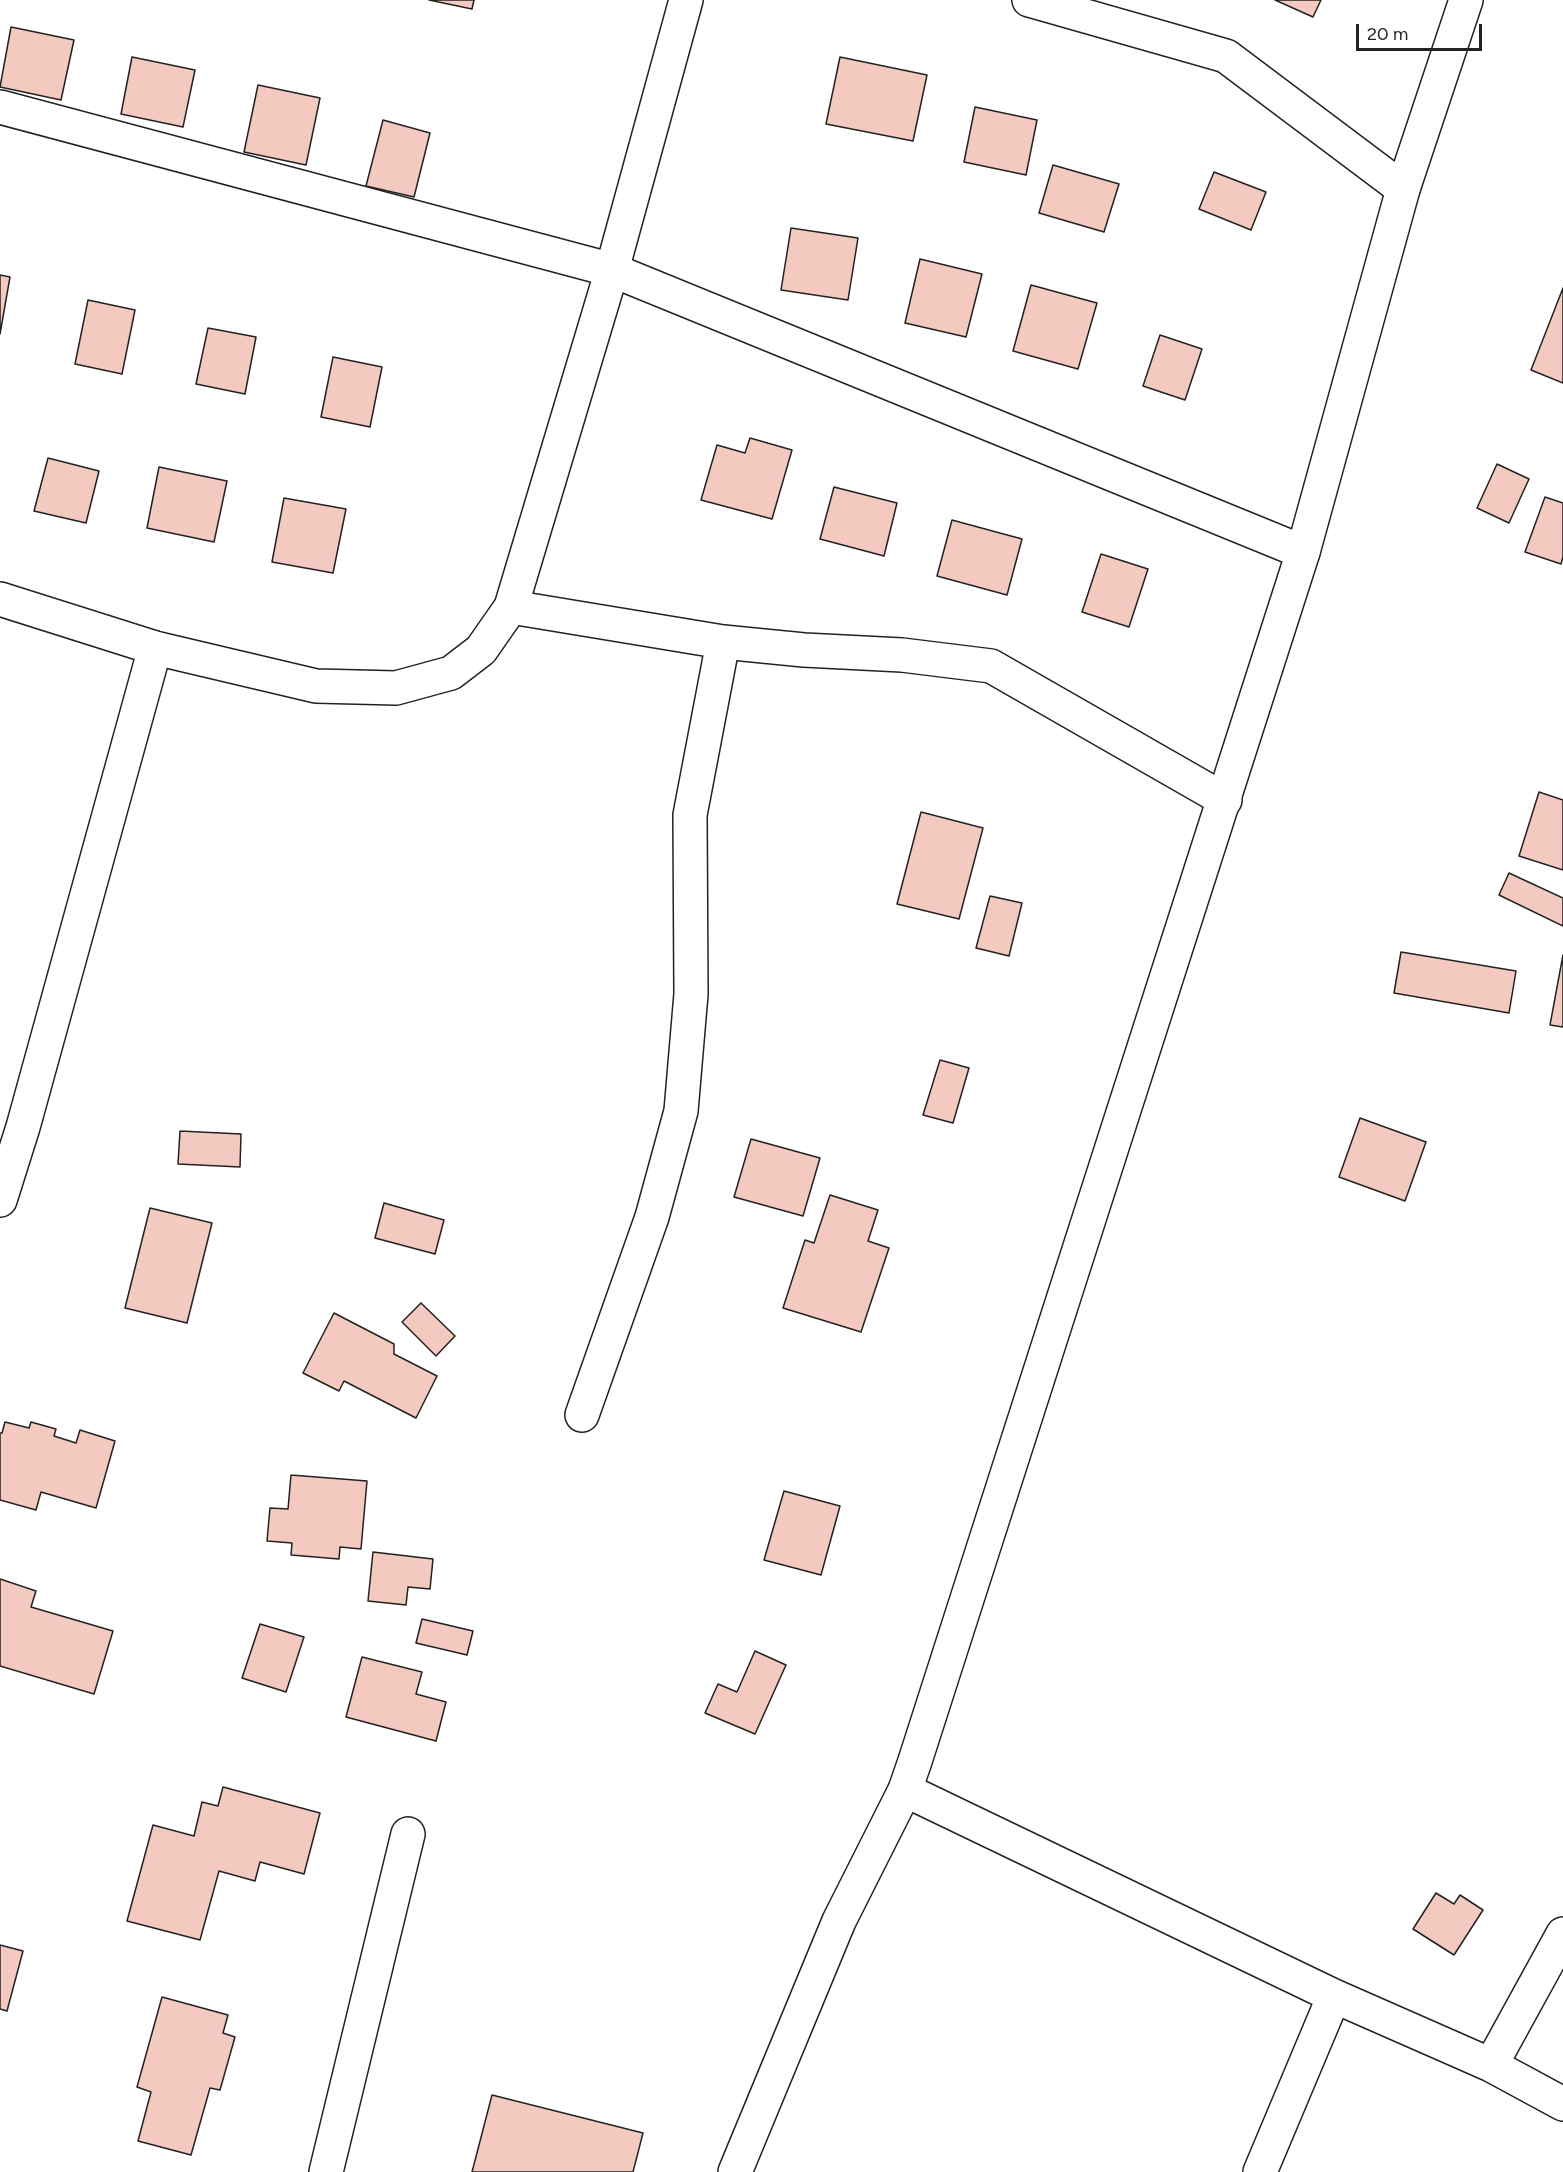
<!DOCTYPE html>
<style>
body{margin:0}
#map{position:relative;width:1563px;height:2172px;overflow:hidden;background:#fff;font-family:Figtree,sans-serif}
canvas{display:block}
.scale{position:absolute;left:1356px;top:24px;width:126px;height:27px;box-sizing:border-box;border:3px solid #222;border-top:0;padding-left:8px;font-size:18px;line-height:21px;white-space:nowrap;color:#222;-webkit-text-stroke:4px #fff;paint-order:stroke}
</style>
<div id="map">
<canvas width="1563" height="2172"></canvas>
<div class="scale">20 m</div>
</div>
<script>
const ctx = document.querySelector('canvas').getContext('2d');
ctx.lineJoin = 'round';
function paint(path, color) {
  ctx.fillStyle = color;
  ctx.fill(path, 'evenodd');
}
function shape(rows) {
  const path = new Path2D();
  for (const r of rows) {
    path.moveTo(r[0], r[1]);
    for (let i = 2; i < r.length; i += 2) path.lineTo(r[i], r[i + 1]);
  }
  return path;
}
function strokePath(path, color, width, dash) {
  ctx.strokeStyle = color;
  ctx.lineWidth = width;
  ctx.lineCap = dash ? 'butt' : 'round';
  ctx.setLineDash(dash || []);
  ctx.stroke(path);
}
const building = shape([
 [429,0,474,0,472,9,429,0],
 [1275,0,1321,0,1313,17,1275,0],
 [11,27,74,40,61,100,0,87,11,27],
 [132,57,195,70,183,127,121,114,132,57],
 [840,57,927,75,913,141,826,124,840,57],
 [258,85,320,98,306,165,244,152,258,85],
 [975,107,1037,120,1026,175,964,162,975,107],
 [383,120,430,133,414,197,366,186,383,120],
 [1053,165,1119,184,1104,232,1039,213,1053,165],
 [1214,172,1266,192,1251,230,1199,209,1214,172],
 [791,228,858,238,848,300,781,290,791,228],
 [920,259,982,274,966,337,905,323,920,259],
 [0,275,10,277,0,334,0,275],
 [1031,285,1097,303,1078,369,1013,351,1031,285],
 [1563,288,1563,383,1531,370,1563,288],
 [88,300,135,310,122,374,75,364,88,300],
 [208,328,256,337,245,394,196,384,208,328],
 [1160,335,1202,349,1185,400,1143,386,1160,335],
 [333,357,382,367,370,427,321,417,333,357],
 [750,438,792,450,772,519,701,500,717,445,745,453,750,438],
 [48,458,99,471,86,523,34,511,48,458],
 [1497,464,1529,479,1509,523,1477,508,1497,464],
 [159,467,227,481,214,542,147,528,159,467],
 [834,487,897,503,884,556,820,539,834,487],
 [1545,497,1563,503,1563,557,1561,564,1525,552,1545,497],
 [284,498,346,509,333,573,272,562,284,498],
 [952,520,1022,539,1007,595,937,576,952,520],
 [1101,554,1148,569,1129,627,1082,612,1101,554],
 [1539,792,1563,800,1563,870,1519,856,1539,792],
 [921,812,983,828,959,919,897,904,921,812],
 [1509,873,1563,898,1563,926,1499,895,1509,873],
 [990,896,1022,903,1009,956,976,948,990,896],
 [1401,952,1516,971,1509,1013,1394,993,1401,952],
 [1563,955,1563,1027,1550,1025,1563,955],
 [940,1060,969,1068,953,1123,923,1115,940,1060],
 [1360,1118,1426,1142,1405,1201,1339,1177,1360,1118],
 [180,1131,241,1134,240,1167,178,1164,180,1131],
 [751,1139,820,1158,803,1216,734,1197,751,1139],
 [830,1195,878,1210,868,1241,889,1248,861,1332,783,1308,805,1240,814,1243,830,1195],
 [384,1203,444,1220,435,1254,375,1238,384,1203],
 [150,1208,212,1223,187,1323,125,1308,150,1208],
 [421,1303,455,1336,436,1356,402,1322,421,1303],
 [334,1313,394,1344,394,1354,437,1376,416,1418,344,1381,339,1391,303,1373,334,1313],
 [5,1422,29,1428,31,1422,56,1429,54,1436,76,1443,80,1430,115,1441,96,1508,41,1492,36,1510,0,1500,0,1433,2,1433,5,1422],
 [291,1475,367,1481,361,1549,340,1547,339,1559,291,1555,292,1543,267,1541,270,1508,288,1509,291,1475],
 [784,1491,840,1506,821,1575,764,1560,784,1491],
 [373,1552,433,1559,430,1589,408,1587,406,1605,368,1601,373,1552],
 [0,1579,36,1591,31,1607,113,1631,94,1694,0,1666,0,1579],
 [422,1619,473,1631,467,1655,416,1643,422,1619],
 [260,1624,304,1637,286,1692,242,1678,260,1624],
 [755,1651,786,1665,755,1734,705,1713,718,1684,737,1692,755,1651],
 [362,1657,422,1672,416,1694,446,1702,436,1741,346,1717,362,1657],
 [223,1787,320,1813,304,1874,260,1862,255,1881,219,1871,200,1940,127,1921,153,1825,194,1836,202,1802,218,1806,223,1787],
 [1436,1893,1454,1904,1460,1895,1483,1910,1454,1955,1413,1929,1436,1893],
 [0,1945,23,1951,7,2011,0,2009,0,1945],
 [162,1997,228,2015,223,2033,235,2037,220,2090,210,2088,191,2155,138,2141,151,2092,137,2087,162,1997],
 [492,2095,643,2133,633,2172,472,2172,492,2095]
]);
const street = shape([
 [1029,0,1226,56,1403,189],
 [0,107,612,270,1303,552],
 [511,607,723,642,804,650,902,655,991,666,1225,800],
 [0,1200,23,1127,155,648],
 [582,1415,652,1217,681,1111,691,994,690,815,723,642],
 [905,1790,1334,1996,1491,2065,1563,2104],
 [1491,2065,1563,1934],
 [326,2172,408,1834],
 [1260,2172,1334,1996]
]);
const secondary = shape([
 [0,599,155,648,316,686,396,688,451,673,481,650,511,607,612,270,686,0],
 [735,2172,839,1921,905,1790,915,1761,1303,552,1403,189,1466,0]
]);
paint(building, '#f3c9c0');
strokePath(building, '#222', 1.5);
strokePath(street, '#222', 36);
strokePath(secondary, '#222', 36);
strokePath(street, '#fff', 33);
strokePath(secondary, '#fff', 33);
</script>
